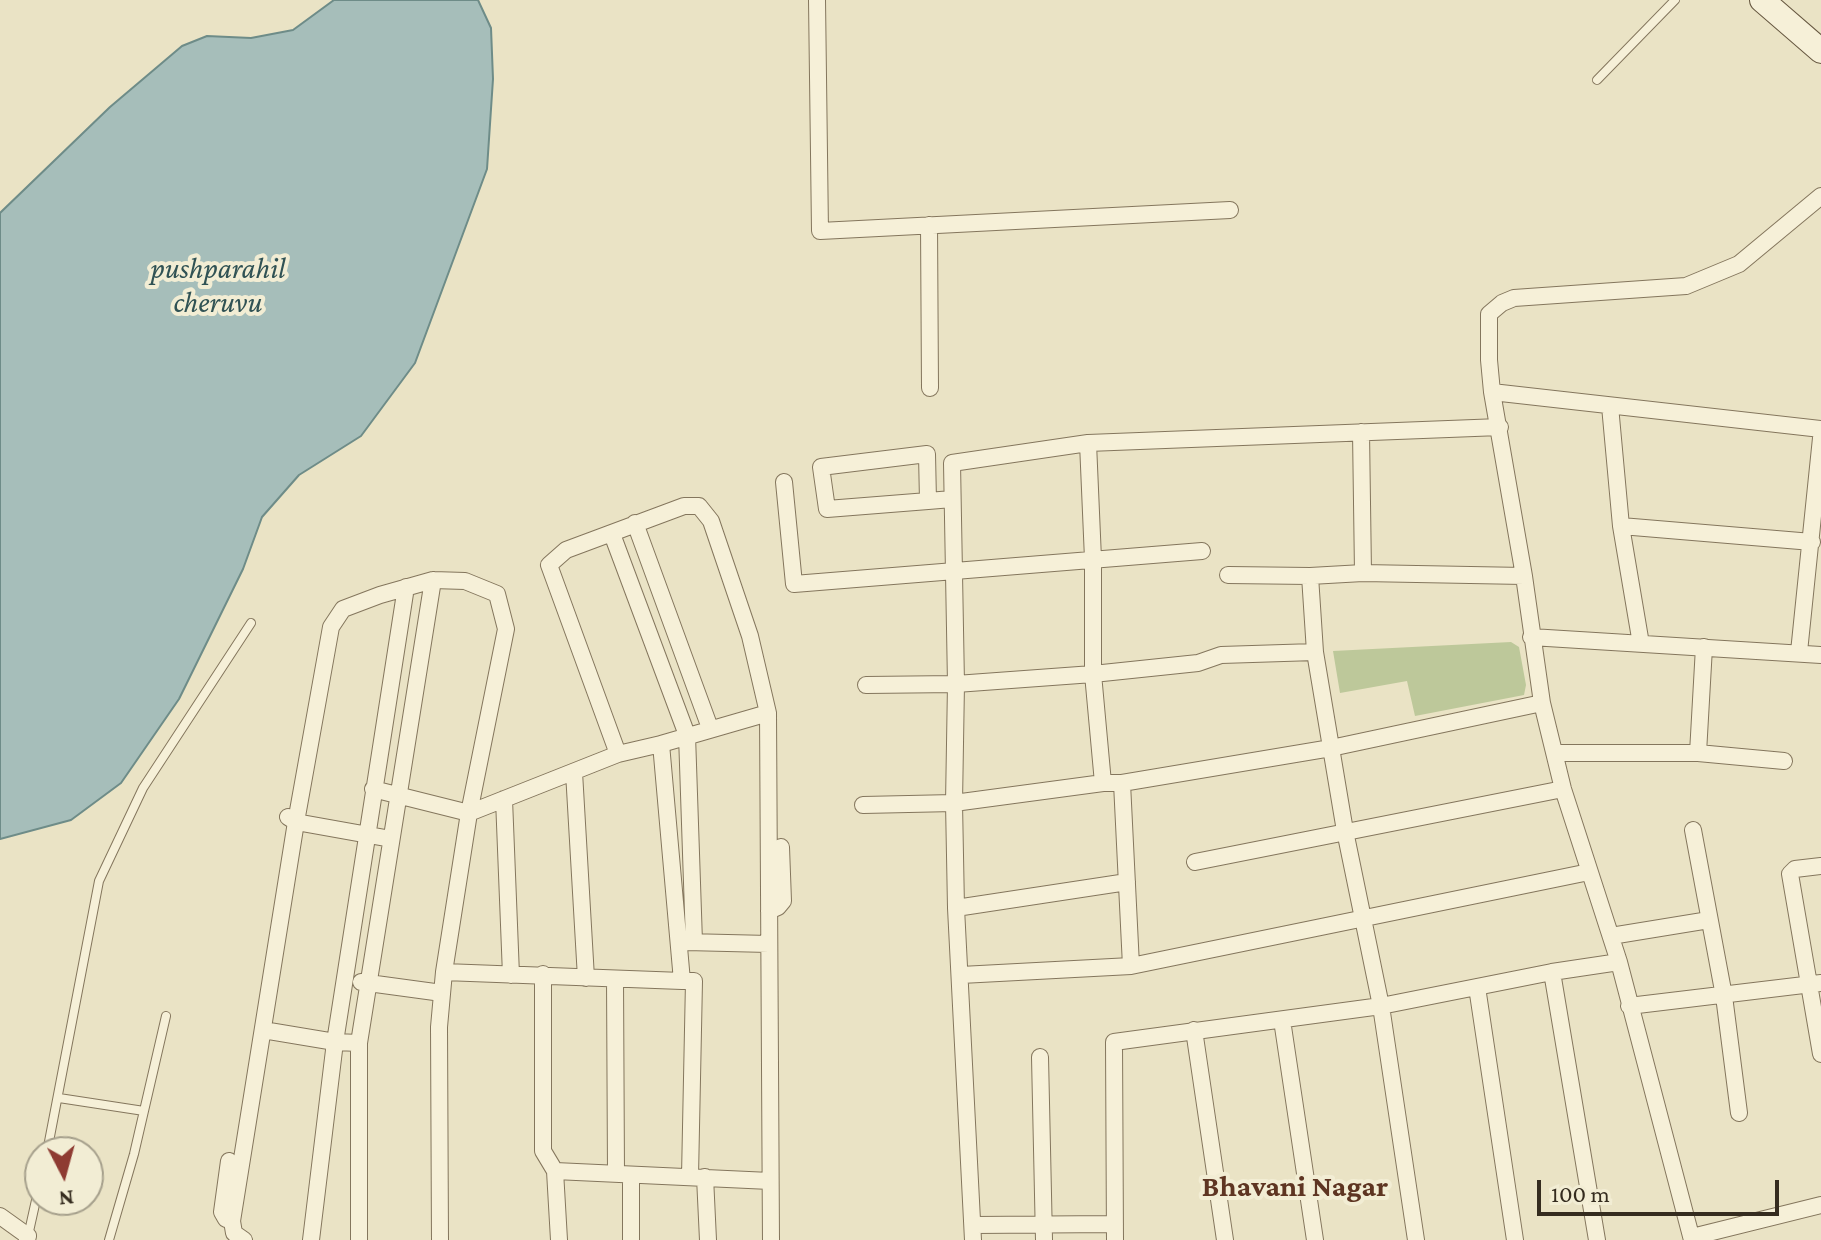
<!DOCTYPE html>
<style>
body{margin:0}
#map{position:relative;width:1821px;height:1240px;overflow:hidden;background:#eae3c5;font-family:"Crimson Pro",serif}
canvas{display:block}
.north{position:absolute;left:24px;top:1136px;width:80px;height:80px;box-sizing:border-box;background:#f2edd4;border:2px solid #a6a08c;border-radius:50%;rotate:174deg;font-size:22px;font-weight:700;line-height:32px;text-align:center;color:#352c1f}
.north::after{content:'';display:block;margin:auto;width:28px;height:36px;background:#8e3b32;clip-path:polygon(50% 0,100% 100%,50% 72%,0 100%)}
.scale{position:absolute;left:1537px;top:1180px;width:242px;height:36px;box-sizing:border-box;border:4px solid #352c1f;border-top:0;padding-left:10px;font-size:24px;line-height:28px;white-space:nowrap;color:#352c1f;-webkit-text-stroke:6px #f2edd4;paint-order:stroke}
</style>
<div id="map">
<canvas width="1821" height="1240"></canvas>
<div class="north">N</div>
<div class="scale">100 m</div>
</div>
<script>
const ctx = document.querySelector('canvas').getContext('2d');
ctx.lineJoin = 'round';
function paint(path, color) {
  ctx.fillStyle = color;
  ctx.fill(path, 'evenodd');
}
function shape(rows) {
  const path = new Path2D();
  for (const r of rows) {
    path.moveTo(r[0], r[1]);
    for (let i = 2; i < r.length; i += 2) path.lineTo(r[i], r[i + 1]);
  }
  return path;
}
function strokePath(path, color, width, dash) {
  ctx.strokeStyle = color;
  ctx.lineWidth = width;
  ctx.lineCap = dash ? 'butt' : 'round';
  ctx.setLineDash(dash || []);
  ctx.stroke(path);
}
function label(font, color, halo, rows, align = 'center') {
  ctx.font = font + ' "Crimson Pro",serif';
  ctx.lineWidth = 8;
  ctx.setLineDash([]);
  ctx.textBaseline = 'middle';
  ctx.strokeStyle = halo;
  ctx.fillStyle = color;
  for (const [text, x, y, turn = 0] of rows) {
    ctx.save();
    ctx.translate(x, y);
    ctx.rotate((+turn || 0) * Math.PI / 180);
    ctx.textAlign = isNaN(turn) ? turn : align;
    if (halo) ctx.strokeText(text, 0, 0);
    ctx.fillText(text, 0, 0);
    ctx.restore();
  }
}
const green = shape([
 [1511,642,1519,647,1526,685,1524,695,1415,716,1407,681,1340,693,1333,651]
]);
const water = shape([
 [334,0,478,0,491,28,493,79,487,169,415,363,361,436,299,475,262,517,243,569,179,699,121,783,71,820,0,839,0,213,110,107,182,46,207,36,251,38,293,30,334,0]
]);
const lane = shape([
 [1597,80,1675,0],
 [59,1098,144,1111],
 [47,1152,99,881,143,788,251,623],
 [28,1236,40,1182],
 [109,1240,134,1154,166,1016]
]);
const street = shape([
 [817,0,820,231,1230,210],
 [929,225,930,388],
 [1492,392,1821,429],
 [1610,406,1621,526,1641,644],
 [1361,432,1363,573],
 [1088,443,1093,559,1093,674,1103,783],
 [784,482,794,584,1202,551],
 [928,501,927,454,821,467,827,509,928,501,952,499],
 [635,523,710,728],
 [1621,526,1812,542],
 [612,534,687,735,694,942],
 [1228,575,1310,576,1363,573,1524,576],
 [1310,576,1315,652,1345,831,1381,1006,1416,1240],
 [1531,637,1821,655],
 [1799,652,1821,438],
 [866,685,956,684,1093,674,1198,663,1221,655,1315,652],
 [661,744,768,713],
 [1555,753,1698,753,1784,761],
 [1698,753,1704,647],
 [574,772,586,978],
 [373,789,469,813,618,754,549,565,566,550,684,506,699,506,711,521,750,636,768,713,771,1240],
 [504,799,511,975],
 [863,805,954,803,1103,783,1122,783,1331,748,1542,703],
 [288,817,296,822,391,839],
 [1693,830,1724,996,1739,1113],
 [1195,862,1563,789],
 [1821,866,1795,869,1790,874,1821,1054],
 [956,908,1127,882],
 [769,911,778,907,783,901,781,847],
 [1611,936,1709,920],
 [686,942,769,944],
 [1131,966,1589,872],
 [444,972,682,981,661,744,618,754],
 [1552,972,1597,1240],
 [543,974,543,1151,555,1171,559,1240],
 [961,975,1131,966,1122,783],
 [615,979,616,1174],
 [682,981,694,981,690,1176],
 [361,982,442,993],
 [1477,987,1515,1240],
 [1629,1006,1821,983],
 [1282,1020,1315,1240],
 [263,1030,335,1042,359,1043],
 [1194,1030,1225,1240],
 [1040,1057,1044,1240],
 [229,1161,222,1212,226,1219,232,1221],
 [555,1171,770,1181],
 [631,1175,631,1240],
 [705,1177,708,1240],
 [0,1216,28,1236,27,1240],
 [974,1225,1115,1224],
 [1692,1237,1821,1205],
 [244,1240,234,1233,232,1221,296,822,331,627,343,609,380,595,433,580,465,581,497,594,506,629,469,813,444,972,439,1027,440,1240],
 [311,1240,335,1042,406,587],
 [359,1240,359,1043,433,580],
 [973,1240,956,908,954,803,956,684,952,463,1088,443,1500,427],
 [1115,1240,1114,1042,1381,1006,1552,972,1619,962],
 [1692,1240,1619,962,1563,789,1542,703,1524,576,1492,392,1489,360,1489,314,1502,303,1514,298,1686,286,1739,264,1821,196]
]);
const secondary = shape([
 [1762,0,1821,51]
]);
const waterNames = [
 ["pushparahil",218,269],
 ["cheruvu",218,303]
];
const neighbourhoodNames = [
 ["Bhavani Nagar",1295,1187]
];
paint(green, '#bdc89a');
paint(water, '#a6beba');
strokePath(water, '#6e8c88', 2);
strokePath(lane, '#84765d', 10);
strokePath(street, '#84765d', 18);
strokePath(secondary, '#665740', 26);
strokePath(lane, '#f6f0d8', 8);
strokePath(street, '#f6f0d8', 16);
strokePath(secondary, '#f6f0d8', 24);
label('italic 30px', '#305254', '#f2edd4', waterNames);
label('bold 30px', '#5e3522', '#f2edd4', neighbourhoodNames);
</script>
